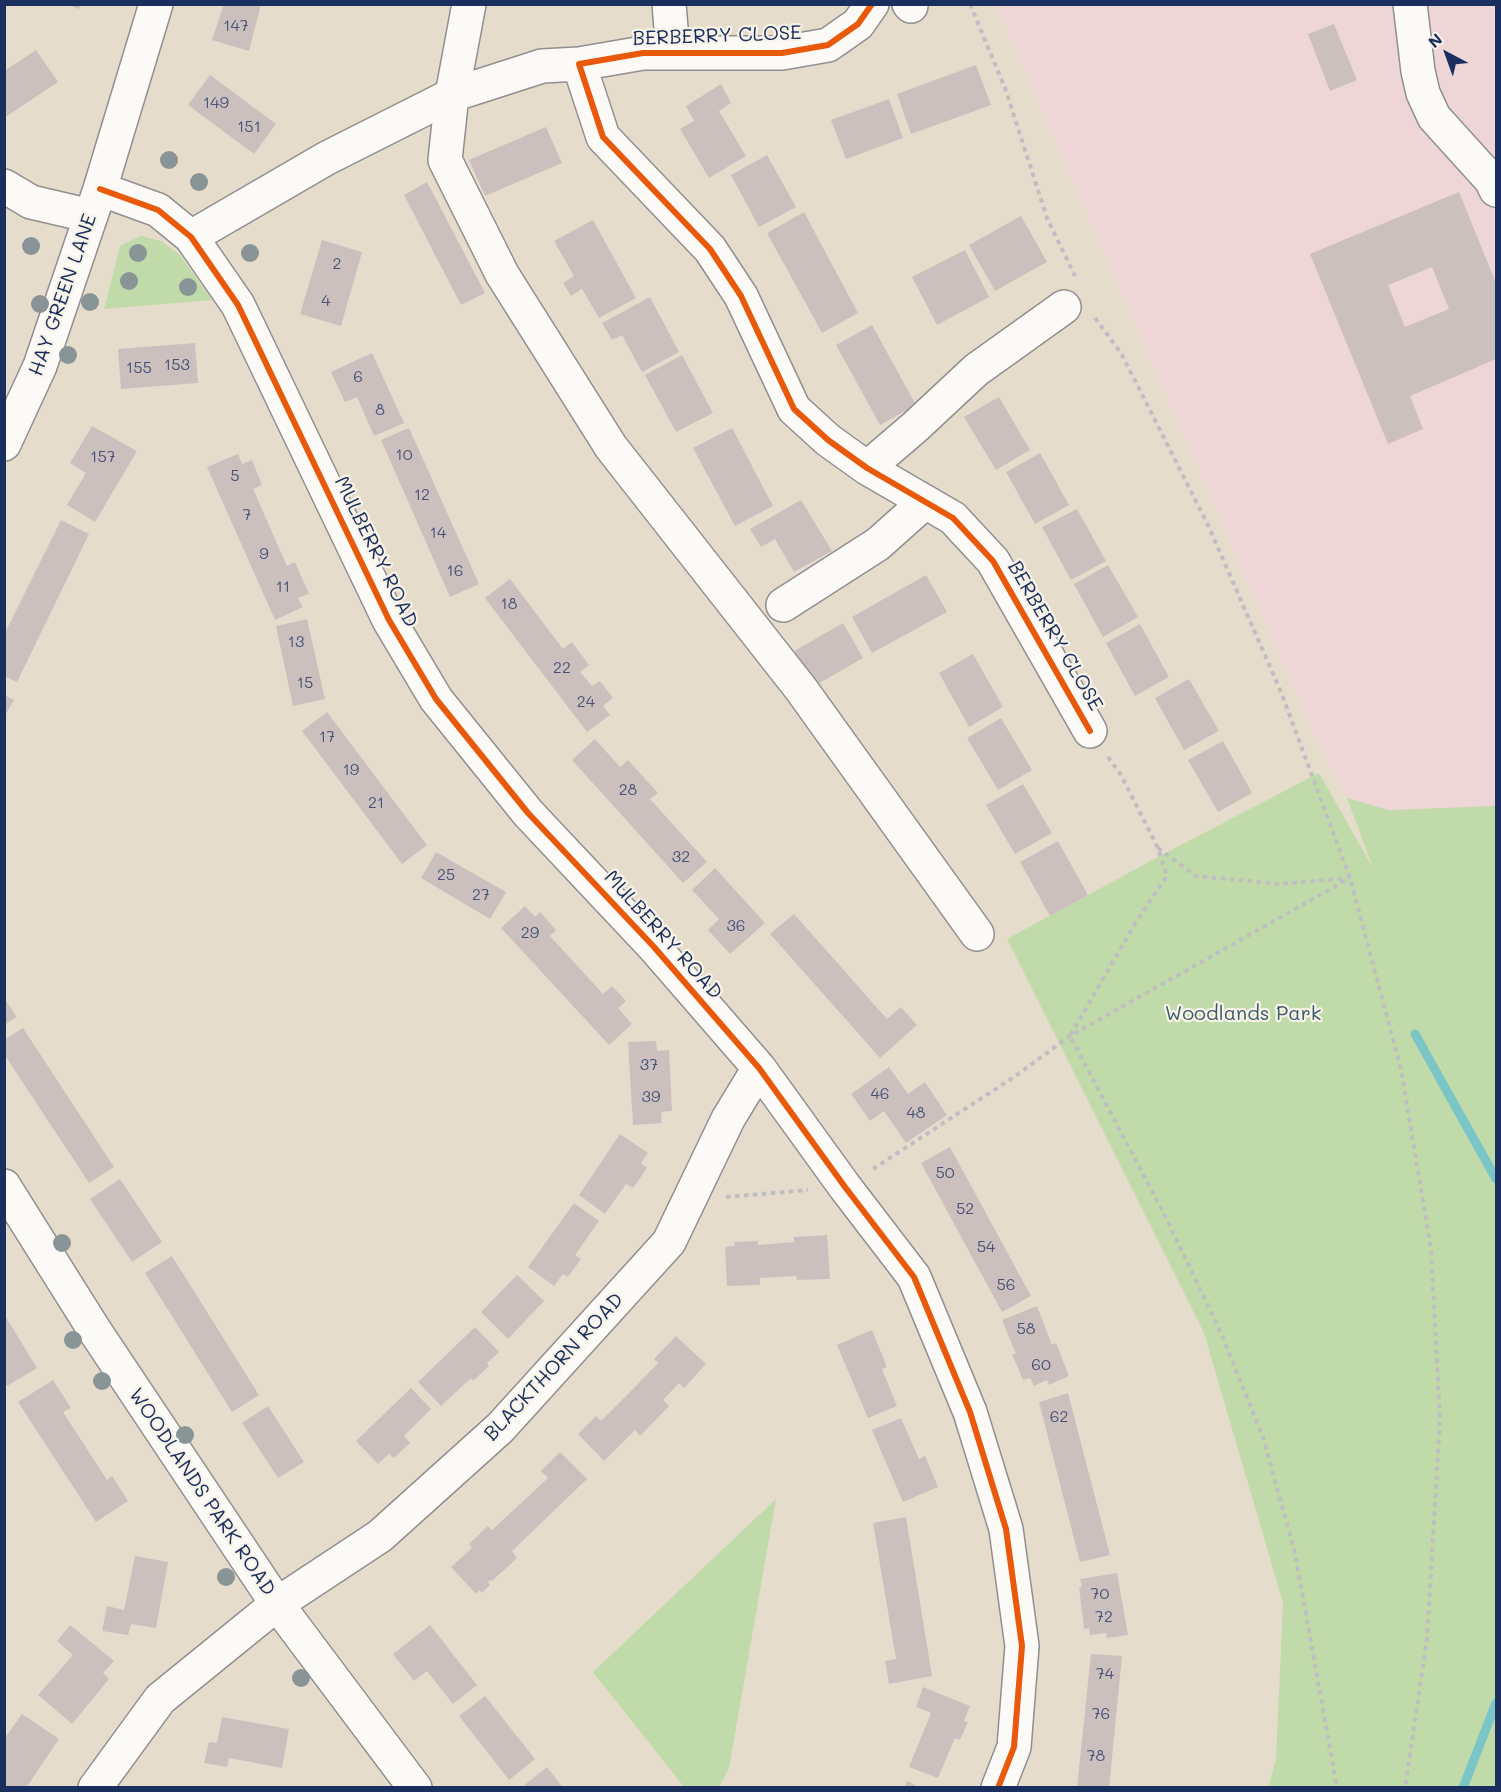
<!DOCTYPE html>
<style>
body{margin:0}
#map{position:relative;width:1501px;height:1792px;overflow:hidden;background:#e6dccc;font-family:Mali,sans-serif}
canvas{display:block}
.frame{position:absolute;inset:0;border:6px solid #1b2f5e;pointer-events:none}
.north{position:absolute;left:1417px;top:24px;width:60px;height:60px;-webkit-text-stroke:4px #f7f3e8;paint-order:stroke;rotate:319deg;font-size:16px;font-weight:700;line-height:24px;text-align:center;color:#1b2f5e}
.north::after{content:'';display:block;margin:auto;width:21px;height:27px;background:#1b2f5e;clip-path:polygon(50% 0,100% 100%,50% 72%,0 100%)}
</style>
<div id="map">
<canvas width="1501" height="1792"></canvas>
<div class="frame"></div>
<div class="north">N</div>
</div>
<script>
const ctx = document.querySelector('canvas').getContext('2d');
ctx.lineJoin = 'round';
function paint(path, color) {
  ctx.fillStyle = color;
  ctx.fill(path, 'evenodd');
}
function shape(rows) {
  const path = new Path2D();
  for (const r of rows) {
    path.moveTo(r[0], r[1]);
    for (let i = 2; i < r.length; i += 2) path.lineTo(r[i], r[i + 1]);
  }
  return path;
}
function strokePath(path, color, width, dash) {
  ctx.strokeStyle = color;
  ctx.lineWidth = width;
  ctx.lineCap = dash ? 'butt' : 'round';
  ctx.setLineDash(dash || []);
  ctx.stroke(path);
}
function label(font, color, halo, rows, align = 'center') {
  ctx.font = font + ' Mali,sans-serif';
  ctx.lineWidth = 4.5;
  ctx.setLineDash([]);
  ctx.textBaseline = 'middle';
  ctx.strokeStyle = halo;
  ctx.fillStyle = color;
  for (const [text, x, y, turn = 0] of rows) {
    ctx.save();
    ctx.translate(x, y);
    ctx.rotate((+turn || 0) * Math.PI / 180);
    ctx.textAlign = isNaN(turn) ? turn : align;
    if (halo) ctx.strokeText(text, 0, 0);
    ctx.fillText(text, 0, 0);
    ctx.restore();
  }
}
const built = shape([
 [996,5,1496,5,1496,806,1389,810,1347,798,1311,727]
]);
const green = shape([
 [141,236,161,241,180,255,212,300,104,309,120,246],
 [1319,773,1373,868,1347,798,1389,810,1496,806,1496,1787,1268,1787,1276,1760,1283,1603,1204,1333,1007,939,1158,857],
 [776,1499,729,1768,719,1787,684,1787,593,1672]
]);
const stream = shape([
 [1415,1034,1496,1179],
 [1463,1788,1496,1703]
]);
const building = shape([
 [65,4,81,4,79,9],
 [224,4,261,4,249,51,212,40],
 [1334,24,1357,80,1330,91,1308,34],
 [36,50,58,82,4,118,4,71],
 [976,65,991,105,911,134,897,94],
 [210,75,276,124,254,154,188,105],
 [721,84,731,103,719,111,746,156,709,178,680,129,694,121,686,106],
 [889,99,903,138,846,159,831,120],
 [546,127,562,163,485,196,469,160],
 [767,155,796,207,759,227,731,175],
 [427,182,485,293,461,305,404,195],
 [1459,192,1496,283,1496,359,1410,396,1423,429,1388,444,1310,254],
 [1432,267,1449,309,1405,327,1388,285],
 [804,212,858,313,822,333,767,233],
 [1021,216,1047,262,995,291,969,245],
 [593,220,636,298,599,318,582,289,571,296,563,283,574,276,554,241],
 [322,240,362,252,341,326,300,314],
 [965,250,989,297,937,325,912,277],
 [650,297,679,352,642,372,622,335,612,340,602,323],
 [872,325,916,405,880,425,836,345],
 [195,343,198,383,121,389,118,349],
 [372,353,404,423,374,436,357,397,345,402,331,372],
 [682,355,713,413,676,432,645,375],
 [999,397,1030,450,996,470,964,417],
 [92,426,137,451,95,522,67,505,86,473,70,463],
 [409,428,479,584,450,597,381,440],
 [732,428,773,506,735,526,693,448],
 [1040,453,1069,505,1035,524,1006,472],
 [238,454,242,464,252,460,262,485,253,489,287,566,295,562,309,594,298,598,303,607,275,620,207,467],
 [801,500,832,551,794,572,775,539,761,547,750,529],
 [1077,509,1106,561,1071,580,1042,527],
 [61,520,89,534,17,682,4,676,4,635],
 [1108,565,1138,617,1103,637,1074,584],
 [926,575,947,612,872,653,852,617],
 [510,579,563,649,572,642,589,665,580,672,592,686,600,681,613,698,603,706,610,715,587,732,485,598],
 [307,619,325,699,293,706,276,626],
 [843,623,863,658,811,688,791,653],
 [1140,624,1169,677,1135,696,1106,643],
 [973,654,1003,707,969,727,939,673],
 [1189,679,1219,731,1184,750,1155,698],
 [4,695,14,700,4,717],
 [327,712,427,845,402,864,302,731],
 [1001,718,1032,770,998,790,967,738],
 [595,739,620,767,628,760,658,793,650,799,707,862,683,883,572,760],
 [1223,741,1252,793,1218,812,1188,760],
 [1023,784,1052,833,1015,854,986,805],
 [1058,841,1088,895,1050,916,1020,862],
 [436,852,506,892,490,919,421,878],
 [715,868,765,923,730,954,708,930,719,919,692,890],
 [525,906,535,917,540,912,556,930,550,936,603,994,612,986,626,1001,618,1008,632,1024,609,1045,501,928],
 [794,914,887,1019,901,1007,917,1025,880,1058,770,934],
 [4,998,17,1017,4,1025],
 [23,1028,114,1167,89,1183,4,1054,4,1040],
 [656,1041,657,1051,669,1050,672,1111,661,1112,662,1123,633,1125,628,1042],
 [889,1067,908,1094,925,1082,947,1115,906,1143,884,1111,870,1121,851,1094],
 [620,1134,648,1153,641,1163,647,1168,633,1188,626,1184,605,1214,579,1195],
 [950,1147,1031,1296,1002,1312,921,1163],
 [120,1179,162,1242,132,1262,90,1199],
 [574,1203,599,1221,575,1255,581,1259,568,1277,563,1274,554,1286,528,1267],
 [827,1235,830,1279,797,1280,796,1276,760,1278,760,1285,727,1286,725,1247,735,1246,734,1242,758,1241,758,1245,794,1242,794,1237],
 [172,1256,259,1395,232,1412,145,1273],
 [517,1275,544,1301,508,1339,481,1312],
 [1037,1306,1052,1345,1056,1343,1069,1376,1049,1385,1047,1380,1034,1386,1030,1378,1023,1380,1012,1354,1016,1354,1002,1320],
 [4,1314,37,1368,7,1386,4,1382],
 [475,1327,499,1352,487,1363,489,1366,473,1381,471,1378,441,1406,418,1382],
 [872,1330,887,1367,882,1369,897,1406,868,1418,837,1345],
 [676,1336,706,1364,684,1388,679,1383,663,1400,669,1406,640,1436,635,1430,604,1461,578,1434,596,1416,601,1421,630,1392,658,1363,654,1359],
 [53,1380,71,1408,63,1412,107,1480,112,1476,128,1501,96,1522,18,1402],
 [411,1388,431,1409,404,1436,410,1443,394,1458,389,1454,378,1464,356,1441],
 [1068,1393,1110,1555,1080,1562,1039,1402],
 [268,1406,304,1462,278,1478,242,1423],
 [901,1418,919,1459,925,1456,938,1487,903,1502,872,1430],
 [560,1452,587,1479,512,1551,517,1558,492,1581,490,1580,488,1582,490,1585,482,1593,479,1590,476,1594,451,1567,472,1548,469,1544,488,1526,492,1530,548,1478,541,1471],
 [906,1517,932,1676,889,1684,885,1661,896,1659,873,1523],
 [135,1556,168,1562,156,1628,131,1624,128,1635,102,1631,107,1606,124,1610],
 [1117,1573,1128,1635,1107,1638,1106,1633,1090,1635,1089,1628,1084,1629,1079,1587,1082,1587,1080,1579],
 [70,1625,114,1661,103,1673,109,1679,72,1724,38,1695,73,1655,57,1641],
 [430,1625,477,1685,453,1704,427,1671,414,1681,393,1654],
 [1091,1654,1122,1656,1109,1788,1077,1788],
 [923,1687,970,1706,964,1721,968,1722,960,1740,955,1738,938,1778,909,1767,931,1713,916,1707],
 [485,1696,535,1759,509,1780,459,1716],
 [22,1714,59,1739,26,1788,4,1788,4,1739],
 [222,1717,289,1729,282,1768,229,1758,227,1767,204,1763,209,1742,217,1743],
 [547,1767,563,1788,521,1788],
 [907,1781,921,1788,904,1788]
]);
const path = shape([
 [970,4,1005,88,1047,218,1075,276],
 [1095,318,1121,353,1208,525,1281,692,1350,878,1401,1069,1431,1249,1440,1419,1427,1639,1405,1788],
 [1108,757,1121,775,1158,848,1167,876,1136,922,1070,1036,1163,1212,1218,1326,1263,1437,1295,1553,1337,1788],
 [1158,848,1196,876,1280,884,1347,878],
 [873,1169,1014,1077,1070,1036,1350,878],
 [726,1197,808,1190]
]);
const minor = shape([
 [469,4,452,95,445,160,502,274,611,447,801,689,977,934],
 [669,4,673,52],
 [872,4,858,24,828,45,782,53,643,53,579,64,603,137,710,249,741,296,794,409,828,440,867,468,953,518,993,561,1090,731],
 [909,4,911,6],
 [1410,4,1418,71,1423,93,1434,117,1491,180,1496,190],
 [4,186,31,202,91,216],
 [100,189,158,210,191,237,238,305,389,620,436,699,528,813,654,947,759,1068,845,1187,914,1277,970,1412,1006,1529,1022,1646,1014,1747,998,1788],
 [191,237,327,158,452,95,542,66,579,64],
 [4,444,40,366,100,189,156,4],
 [867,468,915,427,976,370,1064,307],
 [783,605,878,544,925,502],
 [4,1186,95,1331,277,1604,415,1788],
 [95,1788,160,1699,277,1604,380,1536,500,1428,669,1242,728,1119,759,1068]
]);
const cycleway = shape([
 [872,4,858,24,828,45,782,53,643,53,579,64,603,137,710,249,741,296,794,409,828,440,867,468,953,518,993,561,1090,731],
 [100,189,158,210,191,237,238,305,389,620,436,699,528,813,654,947,759,1068,845,1187,914,1277,970,1412,1006,1529,1022,1646,1014,1747,998,1788]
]);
const trees = [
 [169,160],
 [199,182],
 [31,246],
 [138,253],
 [250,253],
 [129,281],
 [188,287],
 [90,302],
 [40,304],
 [68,355],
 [62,1243],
 [73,1340],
 [102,1381],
 [185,1435],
 [226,1577],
 [301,1678]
];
const numberNames = [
 ["147",236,26],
 ["149",216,103],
 ["151",249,127],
 ["2",337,264],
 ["4",326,301],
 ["153",177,365],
 ["155",139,368],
 ["6",358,377],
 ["8",380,410],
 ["10",404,455],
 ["157",103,457],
 ["5",235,476],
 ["12",422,495],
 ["7",247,515],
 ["14",438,533],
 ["9",264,554],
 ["16",455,571],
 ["11",283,587],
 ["18",509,604],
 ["13",296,642],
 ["22",562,668],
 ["15",305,683],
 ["24",586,702],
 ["17",327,737],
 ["19",351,770],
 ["28",628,790],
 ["21",376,803],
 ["32",681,857],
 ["25",446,875],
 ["27",481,895],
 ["36",736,926],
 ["29",530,933],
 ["37",649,1065],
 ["46",880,1094],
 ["39",651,1097],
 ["48",916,1113],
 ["50",945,1173],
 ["52",965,1209],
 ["54",986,1247],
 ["56",1006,1285],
 ["58",1026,1329],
 ["60",1041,1365],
 ["62",1059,1417],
 ["70",1100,1594],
 ["72",1104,1617],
 ["74",1105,1674],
 ["76",1101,1714],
 ["78",1096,1756]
];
const streetNames = [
 ["BERBERRY CLOSE",717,36,-2],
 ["HAY GREEN LANE",63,295,-71],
 ["MULBERRY ROAD",376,552,64],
 ["BERBERRY CLOSE",1055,636,60],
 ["MULBERRY ROAD",663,935,48],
 ["BLACKTHORN ROAD",554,1367,-47],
 ["WOODLANDS PARK ROAD",202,1492,56]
];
const parkNames = [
 ["Woodlands Park",1243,1014]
];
paint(built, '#eed5d6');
paint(green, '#c0dba9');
strokePath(stream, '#7bc5c7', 9);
paint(building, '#ccc0bf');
strokePath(minor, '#918f8f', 36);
strokePath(path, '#bfbec1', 4, [4.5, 4.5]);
strokePath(minor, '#fbfaf7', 33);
strokePath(cycleway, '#e8590c', 6);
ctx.fillStyle = '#889496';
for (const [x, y] of trees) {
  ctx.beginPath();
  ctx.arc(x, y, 9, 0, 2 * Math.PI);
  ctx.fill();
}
label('16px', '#475376', null, numberNames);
label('20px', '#1b2f5e', '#f7f3e8', streetNames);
label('20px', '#3c5a6a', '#f7f3e8', parkNames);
</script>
